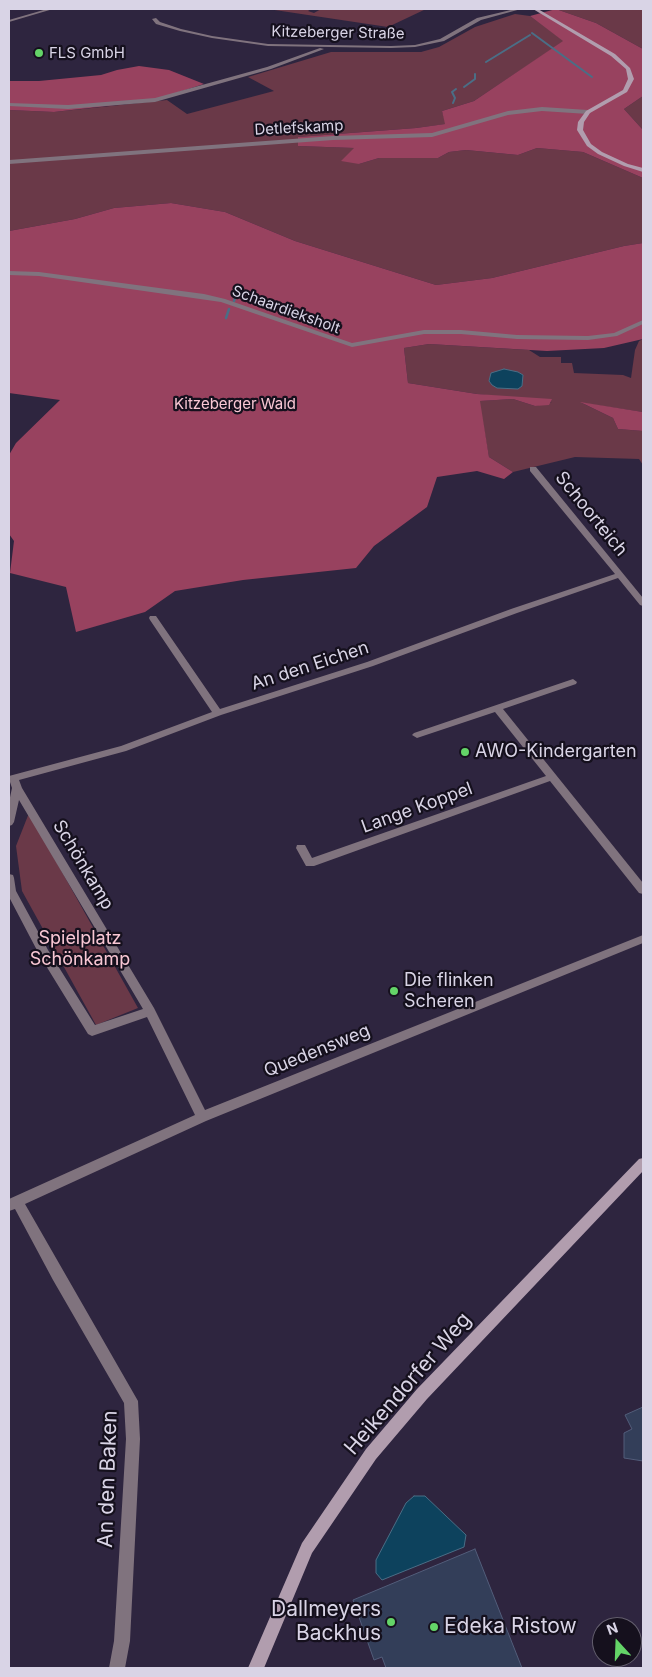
<!DOCTYPE html>
<meta charset="utf-8">
<style>
body{margin:0}
#map{position:relative;width:652px;height:1677px;overflow:hidden;background:#2e253f;font-family:Inter,sans-serif}
canvas{display:block}
.frame{position:absolute;inset:0;border:10px solid #d9d4e6;pointer-events:none}
.north{position:absolute;left:592px;top:1617px;width:50px;height:50px;box-sizing:border-box;background:#15101d;border:1px solid #635e6d;border-radius:50%;rotate:340deg;font-size:14px;font-weight:700;line-height:20px;text-align:center;color:#d9d4e6}
.north::after{content:'';display:block;margin:auto;width:18px;height:22px;background:#64d468;clip-path:polygon(50% 0,100% 100%,50% 72%,0 100%)}
</style>
<div id="map">
<canvas width="652" height="1677"></canvas>
<div class="frame"></div>
<div class="north">N</div>
</div>
<script>
const ctx = document.querySelector('canvas').getContext('2d');
ctx.lineJoin = 'round';
function paint(path, color) {
  ctx.fillStyle = color;
  ctx.fill(path, 'evenodd');
}
function shape(rows) {
  const path = new Path2D();
  for (const r of rows) {
    path.moveTo(r[0], r[1]);
    for (let i = 2; i < r.length; i += 2) path.lineTo(r[i], r[i + 1]);
  }
  return path;
}
function strokePath(path, color, width, dash) {
  ctx.strokeStyle = color;
  ctx.lineWidth = width;
  ctx.lineCap = dash ? 'butt' : 'round';
  ctx.setLineDash(dash || []);
  ctx.stroke(path);
}
function label(font, color, halo, rows, align = 'center') {
  ctx.font = font + ' Inter,sans-serif';
  ctx.lineWidth = 4.5;
  ctx.setLineDash([]);
  ctx.textBaseline = 'middle';
  ctx.strokeStyle = halo;
  ctx.fillStyle = color;
  for (const [text, x, y, turn = 0] of rows) {
    ctx.save();
    ctx.translate(x, y);
    ctx.rotate((+turn || 0) * Math.PI / 180);
    ctx.textAlign = isNaN(turn) ? turn : align;
    if (halo) ctx.strokeText(text, 0, 0);
    ctx.fillText(text, 0, 0);
    ctx.restore();
  }
}
const green = shape([
 [268,9,311,9,308,11,314,13,321,9,426,9,388,27],
 [556,9,643,9,643,49,596,23],
 [515,14,530,16,564,41,474,101,442,111,446,124,416,128,298,137,298,146,355,148,359,164,379,158,438,158,449,152,466,150,518,155,537,148,583,152,643,178,643,243,624,246,492,278,436,285,295,241,225,212,171,203,114,208,75,219,9,231,9,110,54,112,167,100,187,114,274,91,248,77,331,52,421,52,439,47,475,27],
 [643,96,643,130,624,109],
 [643,339,643,412,582,403,613,418,618,429,643,431,643,465,639,459,575,457,513,472,489,457,479,401,513,399,535,406,552,402,477,394,408,383,404,348,429,344,529,350,540,357,561,357,561,363,572,363,574,373,623,375,631,378,635,350,639,341],
 [29,813,138,1008,96,1025,22,891,16,846]
]);
const forest = shape([
 [556,9,596,23,643,49,643,96,624,109,643,130,643,178,583,152,537,148,518,155,466,150,449,152,438,158,379,158,359,164,341,161,354,148,298,146,298,137,416,128,445,124,442,111,474,101,563,41,530,16],
 [139,66,169,70,204,84,151,101,54,112,9,110,9,81,39,81,101,75,117,70],
 [171,203,225,212,295,241,436,285,492,278,624,246,643,243,643,339,604,348,547,351,429,344,404,348,408,383,477,394,552,399,549,405,535,406,513,399,480,401,489,457,513,472,504,479,477,471,437,477,427,507,374,546,356,568,243,580,175,591,145,612,76,632,66,587,10,573,14,541,9,534,9,455,16,443,60,400,9,393,9,231,75,219,114,208],
 [580,402,643,412,643,431,618,429,613,418]
]);
const water = shape([
 [504,369,518,372,523,375,522,386,518,389,497,388,492,385,489,381,491,373,504,369],
 [414,1496,425,1496,466,1535,464,1547,382,1580,376,1573,376,1560,406,1503,414,1496]
]);
const streamFar1 = shape([
 [532,33,592,77],
 [486,62,530,35],
 [464,87,475,79,475,74],
 [453,103,455,98,452,92,456,89]
]);
const stream = shape([
 [234,301,238,289],
 [226,318,229,309]
]);
const building = shape([
 [643,1407,643,1461,624,1458,624,1433,632,1429,625,1415,643,1407],
 [475,1549,522,1668,386,1668,382,1657,374,1660,353,1600,475,1549]
]);
const street = shape([
 [47,9,53,9,9,22,9,20,47,9],
 [515,9,521,9,481,20,444,41,415,47,391,48,268,46,212,38,180,31,156,24,152,19,156,18,160,22,181,29,212,36,268,44,391,46,415,45,440,39,477,18,515,9],
 [320,48,324,49,271,69,155,102,68,109,9,106,9,103,68,105,155,98,267,67,320,48],
 [542,107,588,110,591,112,588,114,542,111,508,115,432,137,333,140,9,164,9,160,333,136,432,133,508,111,542,107],
 [9,271,39,272,204,294,225,299,352,343,424,330,461,330,517,335,588,336,614,333,643,320,643,324,617,336,588,340,517,339,461,334,424,334,352,347,221,302,39,276,9,275,9,271],
 [530,467,536,467,643,598,643,606,640,605,618,578,517,613,373,666,221,715,126,751,19,780,22,788,154,1008,205,1110,643,935,643,943,206,1121,25,1204,138,1401,140,1439,130,1641,125,1668,109,1668,114,1641,126,1439,124,1403,53,1280,15,1209,9,1211,9,1199,195,1115,147,1017,92,1036,88,1034,40,956,9,897,9,874,13,875,14,878,16,891,48,950,95,1025,143,1009,19,800,14,822,12,825,9,826,9,802,12,788,10,782,9,782,9,776,121,746,212,712,150,620,149,618,150,616,156,616,220,709,367,662,511,609,615,574,530,471,530,467],
 [573,679,577,682,576,684,503,709,643,883,643,894,639,893,550,781,314,866,306,866,296,848,297,845,305,845,312,858,546,776,495,712,417,738,412,735,414,733,573,679]
]);
const secondary = shape([
 [533,9,538,9,615,54,630,68,634,79,627,92,590,113,584,122,583,130,591,144,602,152,628,164,643,168,643,172,624,166,598,154,587,146,577,130,578,122,586,111,623,90,628,79,626,69,611,56,533,9],
 [643,1158,643,1171,427,1399,376,1459,312,1553,264,1668,248,1668,302,1543,366,1449,417,1389,639,1159,643,1158]
]);
const markers = [
 [39,53,5,"#64d468"],
 [465,752,5,"#64d468"],
 [394,991,5,"#64d468"],
 [391,1622,5,"#64d468"],
 [434,1627,5,"#64d468"]
];
const farStreetnames = [
 ["Kitzeberger Straße",338,33,1],
 ["Detlefskamp",299,128,-3],
 ["Schaardieksholt",286,310,20]
];
const farPoinames = [
 ["FLS GmbH",49,53]
];
const farParknames = [
 ["Kitzeberger Wald",235,404]
];
const streetNames = [
 ["Schoorteich",591,514,51],
 ["An den Eichen",310,666,-18],
 ["Lange Koppel",417,808,-20],
 ["Schönkamp",83,865,59],
 ["Quedensweg",317,1051,-22]
];
const poiNames = [
 ["AWO-Kindergarten",475,752],
 ["Die flinken",404,981],
 ["Scheren",404,1002]
];
const parkNames = [
 ["Spielplatz",80,939],
 ["Schönkamp",80,960]
];
const nearStreetnames = [
 ["Heikendorfer Weg",408,1384,-49],
 ["An den Baken",108,1479,-88]
];
const nearPoinames = [
 ["Dallmeyers",381,1610],
 ["Backhus",381,1634],
 ["Edeka Ristow",444,1627,"left"]
];
paint(green, '#6a3948');
paint(forest, '#98425f');
paint(water, '#0d425d');
strokePath(water, '#4a6e86', 1);
strokePath(streamFar1, '#4a6e86', 2);
strokePath(stream, '#4a6e86', 2.5);
paint(building, '#333e59');
strokePath(building, '#525d7a', 1);
paint(street, '#80737e');
paint(secondary, '#b19dae');
for (const [x, y, r, color] of markers) {
  const dot = new Path2D();
  dot.arc(x, y, r, 0, 2 * Math.PI);
  ctx.fillStyle = color;
  ctx.fill(dot);
  strokePath(dot, '#15101d', 2);
}
label('15px', '#d9d4e6', '#15101d', farStreetnames);
label('15px', '#d9d4e6', '#15101d', farPoinames, 'left');
label('15px', '#f9c7d4', '#15101d', farParknames);
label('18px', '#d9d4e6', '#15101d', streetNames);
label('18px', '#d9d4e6', '#15101d', poiNames, 'left');
label('18px', '#f9c7d4', '#15101d', parkNames);
label('21px', '#d9d4e6', '#15101d', nearStreetnames);
label('21px', '#d9d4e6', '#15101d', nearPoinames, 'right');
</script>
